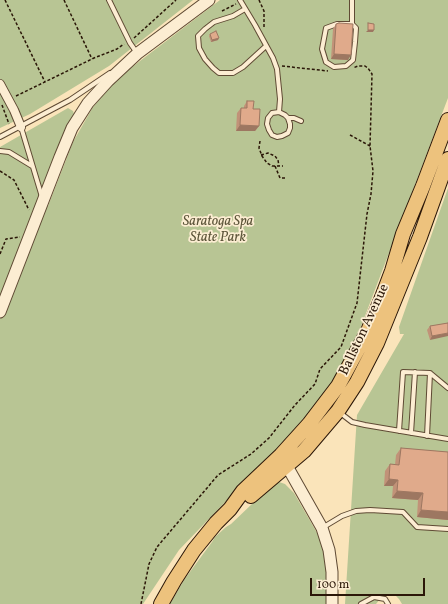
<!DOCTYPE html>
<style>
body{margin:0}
#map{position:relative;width:448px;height:604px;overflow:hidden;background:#fae4ba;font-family:Vollkorn,serif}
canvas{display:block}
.scale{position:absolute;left:310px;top:578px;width:115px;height:18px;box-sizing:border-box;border:2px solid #2b1708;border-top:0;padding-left:5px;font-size:12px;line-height:14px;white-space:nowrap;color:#2b1708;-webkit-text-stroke:3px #fcedd2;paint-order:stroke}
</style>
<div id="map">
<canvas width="448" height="604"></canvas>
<div class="scale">100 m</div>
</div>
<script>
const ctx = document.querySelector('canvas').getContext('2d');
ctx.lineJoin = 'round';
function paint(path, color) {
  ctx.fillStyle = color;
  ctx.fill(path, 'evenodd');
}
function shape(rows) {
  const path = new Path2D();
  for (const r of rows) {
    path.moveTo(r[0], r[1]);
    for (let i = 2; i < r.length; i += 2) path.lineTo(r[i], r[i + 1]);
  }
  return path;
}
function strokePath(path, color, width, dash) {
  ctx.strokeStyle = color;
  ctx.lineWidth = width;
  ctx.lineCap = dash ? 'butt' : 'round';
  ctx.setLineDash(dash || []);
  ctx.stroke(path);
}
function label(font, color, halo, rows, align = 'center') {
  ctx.font = font + ' Vollkorn,serif';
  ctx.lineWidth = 3.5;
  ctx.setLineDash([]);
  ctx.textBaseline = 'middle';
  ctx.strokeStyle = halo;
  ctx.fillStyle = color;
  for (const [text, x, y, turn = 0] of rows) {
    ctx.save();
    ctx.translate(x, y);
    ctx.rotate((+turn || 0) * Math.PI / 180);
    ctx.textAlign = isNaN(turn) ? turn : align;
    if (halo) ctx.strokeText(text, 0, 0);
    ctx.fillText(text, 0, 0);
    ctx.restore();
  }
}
const green = shape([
 [0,0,193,0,109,66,30,114,0,128],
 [220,0,448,0,448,98,357,337,335,378,306,418,179,550,143,604,0,604,0,147,68,108,73,111,74,114,37,204,48,206,73,142,93,107,119,77],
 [448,188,448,604,402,604,399,599,396,596,386,596,381,598,376,604,345,604,357,415,404,334,400,334,399,327],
 [279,482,285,484,294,493,320,538,323,547,329,573,331,604,170,604,184,580,212,542,215,537,226,527,231,524,274,483]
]);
const path = shape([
 [5,0,45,82],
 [64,0,92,59],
 [259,0,264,11,264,29],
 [222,11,236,4],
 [134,38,176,0],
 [282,66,328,71],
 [16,96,94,58,117,49,124,44],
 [2,105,9,124],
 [350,135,370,146],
 [260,141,259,148,262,156,267,163,272,166,283,166],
 [261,155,268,153,275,156,278,160,279,166],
 [275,166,280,178,285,178],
 [0,171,14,180,29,210],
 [0,254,6,239,20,237],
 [141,604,149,564,157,547,218,475,251,454,269,438,295,405,315,384,320,369,341,347,357,303,367,214,371,194,373,171,370,146,372,74,368,68,365,66,358,66,353,68]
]);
const service = shape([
 [109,0,130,43,137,53],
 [240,0,255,25,273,58,277,69,280,99,279,112,272,113,268,118,267,124,269,130,272,135,277,137,282,136,288,133,290,128,290,124,288,118,285,115,279,112],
 [245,9,233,16,214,22,205,29,198,36,199,48,205,59,213,68,219,73,233,73,243,67,266,46],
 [352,24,337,24,326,28,322,49,326,62,334,67,346,66,353,60,355,42,356,28,352,24,352,0],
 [288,118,294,118,301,121],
 [21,127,42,197],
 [0,137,70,100,110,73],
 [0,151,9,152,32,166],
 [339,412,352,422,365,425,448,439],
 [399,431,403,372,430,373,448,388],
 [411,433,415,372],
 [427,436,430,373],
 [322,528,342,516,356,511,370,510,403,512,417,527,448,529],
 [361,604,374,597,385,599,388,604]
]);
const minor = shape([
 [0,84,14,110,21,127]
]);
const tertiary = shape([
 [0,312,60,157,72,128,88,103,108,81,138,53,209,0],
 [283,459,322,528,329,550,332,572,332,604]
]);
const trunk = shape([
 [251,496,304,451,338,411,357,382,377,343,420,237,448,159],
 [161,604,174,581,194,550,216,523,230,509,243,491,281,455,309,424,338,386,368,331,381,300,392,271,403,234,423,186,448,120]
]);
const wall = shape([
 [336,24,348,60,331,59,333,29],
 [210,34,218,40,211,42,209,36],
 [247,101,253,109,259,126,255,131,236,131,237,113,241,108,244,108,244,106],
 [448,323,430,340,427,330,430,326],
 [401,448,448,452,448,520,417,517,418,500,392,498,393,486,384,486,385,471,390,464,395,465,396,455]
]);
const shadedWall = shape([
 [368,30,374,30,373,32,366,32],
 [219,38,218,40,211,42,212,40],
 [334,54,351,55,348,60,331,59],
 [240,125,259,126,255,131,236,131],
 [448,333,448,336,430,340,432,336],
 [389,479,398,480,393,486,384,486],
 [397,491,423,493,418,500,392,498],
 [421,510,448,512,448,520,417,517]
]);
const building = shape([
 [339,23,353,24,351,55,334,54,336,24,339,23],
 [368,23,374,24,374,30,368,30,368,23],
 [216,31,219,38,212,40,210,34,216,31],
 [247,101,254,101,253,109,260,109,259,126,240,125,241,108,247,108,247,101],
 [448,323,448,333,432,336,430,326,448,323],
 [401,448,448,452,448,512,421,510,423,493,397,491,398,480,389,479,390,464,399,465,401,448]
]);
const parkNames = [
 ["Saratoga Spa",218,222],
 ["State Park",218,238]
];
const streetNames = [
 ["Ballston Avenue",365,330,-65]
];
paint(green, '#b8c594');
strokePath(service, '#5f4a34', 6);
strokePath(minor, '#5f4a34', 10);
strokePath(tertiary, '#5f4a34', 13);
strokePath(trunk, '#2b1708', 16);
strokePath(path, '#2b1708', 1.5, [3, 2]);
strokePath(service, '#fcedd2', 4);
strokePath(minor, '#fcedd2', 8);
strokePath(tertiary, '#fcedd2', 11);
strokePath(trunk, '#edc27d', 14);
paint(wall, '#c19278');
paint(shadedWall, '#9d7761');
paint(building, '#e0aa8b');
strokePath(building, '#9d7761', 1);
label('italic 14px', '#5c5439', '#fcedd2', parkNames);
label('14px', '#2b1708', '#fcedd2', streetNames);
</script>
